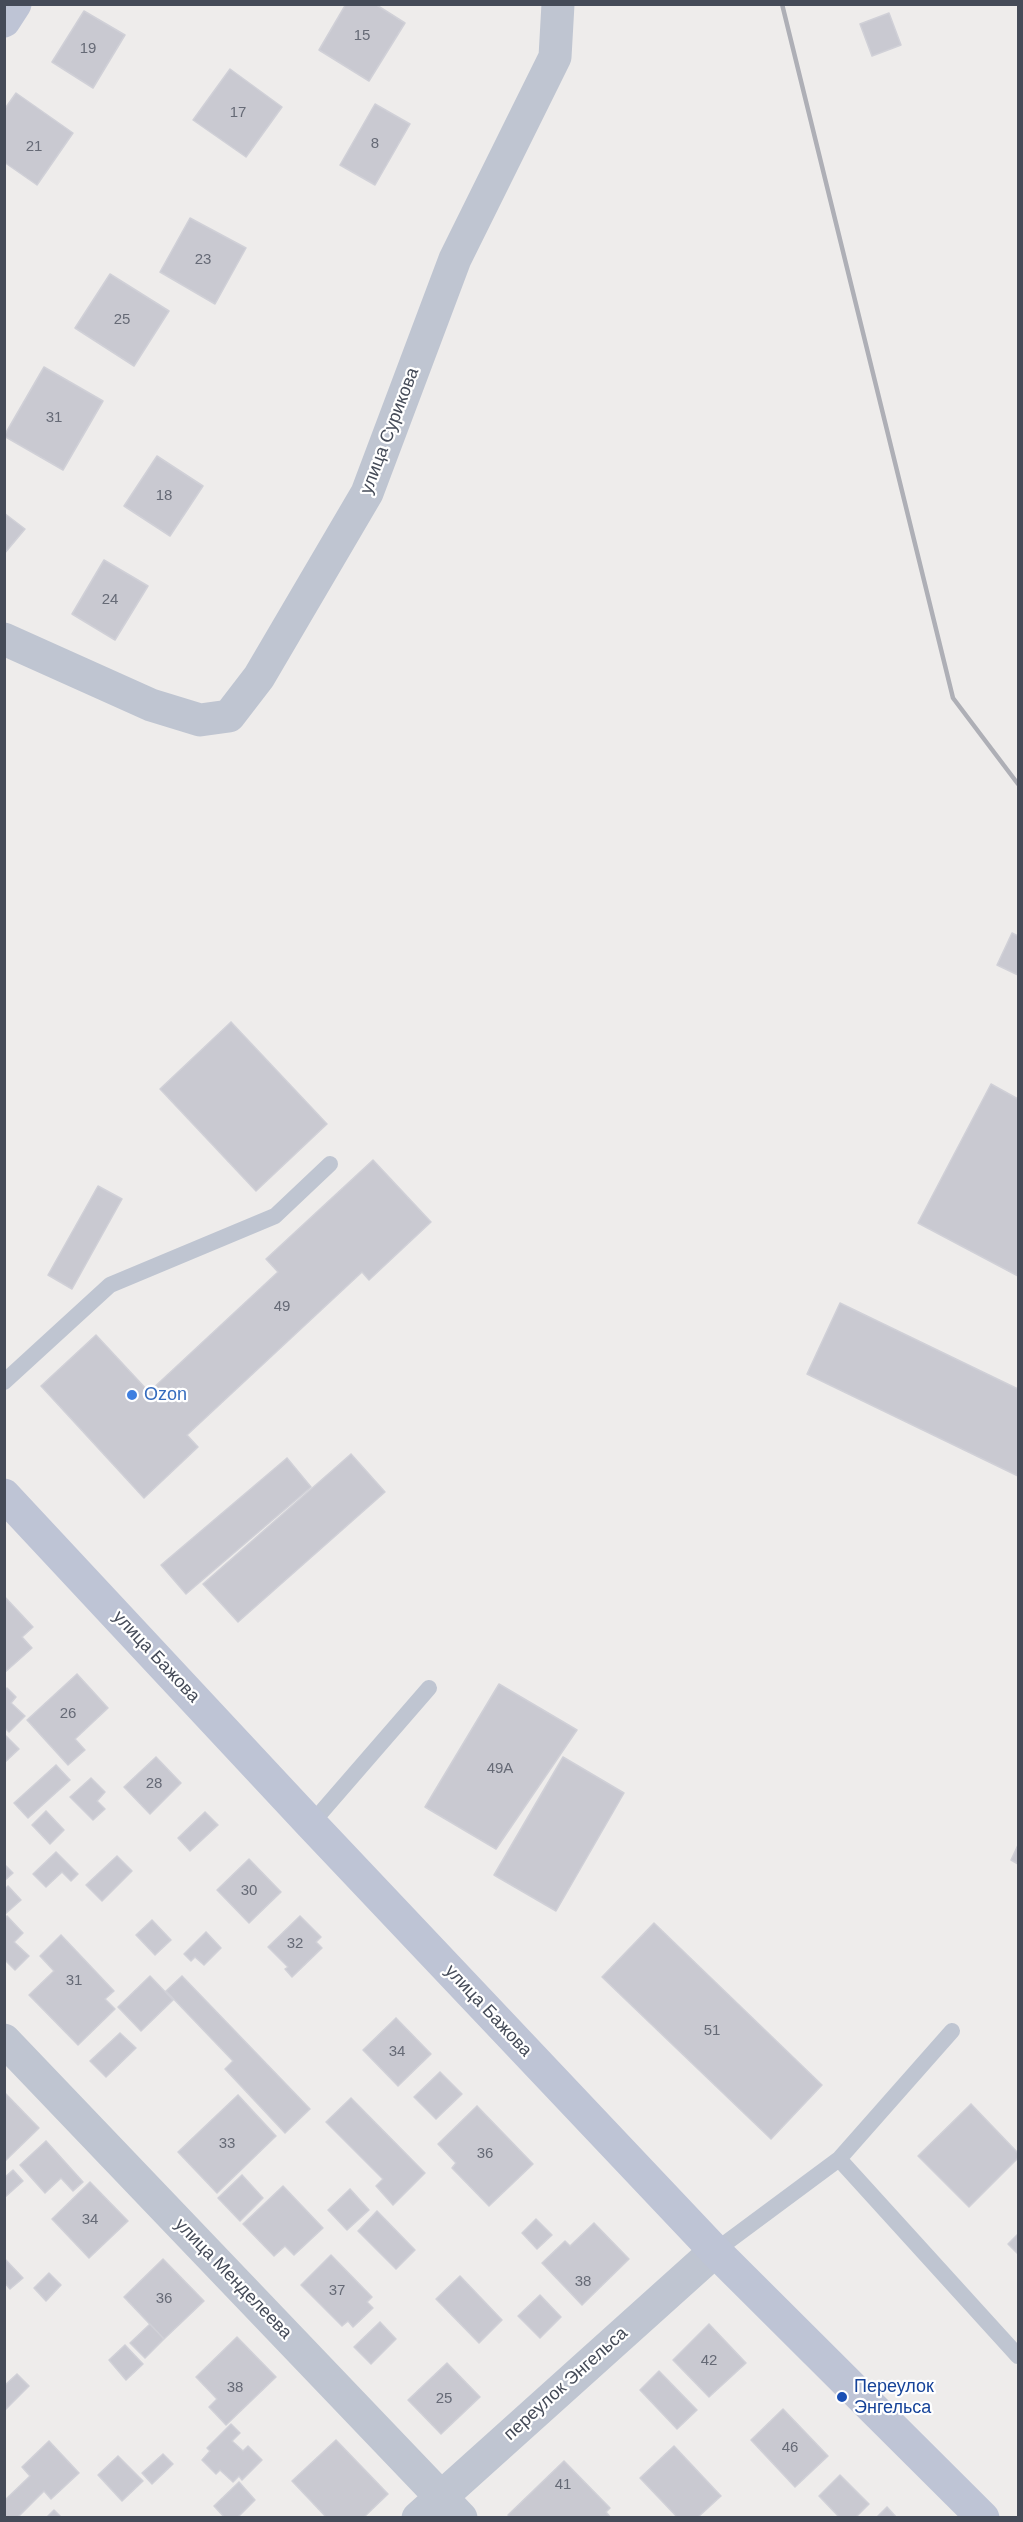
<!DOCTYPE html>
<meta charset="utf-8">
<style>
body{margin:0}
#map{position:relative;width:1023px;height:2522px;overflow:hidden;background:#eeeceb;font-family:Arial,sans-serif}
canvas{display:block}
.frame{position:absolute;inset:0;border:6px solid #454b58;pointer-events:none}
</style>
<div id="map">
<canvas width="1023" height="2522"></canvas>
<div class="frame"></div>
</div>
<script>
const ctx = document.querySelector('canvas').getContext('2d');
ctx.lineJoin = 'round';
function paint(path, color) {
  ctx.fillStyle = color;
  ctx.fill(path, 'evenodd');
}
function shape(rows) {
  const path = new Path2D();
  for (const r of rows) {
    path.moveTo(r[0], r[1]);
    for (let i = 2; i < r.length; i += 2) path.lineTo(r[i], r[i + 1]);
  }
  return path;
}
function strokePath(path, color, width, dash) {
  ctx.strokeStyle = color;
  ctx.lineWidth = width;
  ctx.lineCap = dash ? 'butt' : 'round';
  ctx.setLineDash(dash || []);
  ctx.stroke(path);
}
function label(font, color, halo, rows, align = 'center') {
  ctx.font = font + ' Arial,sans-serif';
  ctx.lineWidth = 4.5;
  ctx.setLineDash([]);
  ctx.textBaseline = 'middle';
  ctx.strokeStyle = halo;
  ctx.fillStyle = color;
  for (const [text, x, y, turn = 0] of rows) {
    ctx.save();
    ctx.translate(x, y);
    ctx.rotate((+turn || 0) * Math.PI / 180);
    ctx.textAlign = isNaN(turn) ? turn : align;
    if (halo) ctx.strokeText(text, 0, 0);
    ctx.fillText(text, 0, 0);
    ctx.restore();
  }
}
const building = shape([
 [346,4,375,4,405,23,369,81,319,50,346,4],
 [84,11,125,35,93,88,52,62,84,11],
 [889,13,901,45,872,56,860,24,889,13],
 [230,69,282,107,246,157,193,120,230,69],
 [16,93,73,133,37,185,4,162,4,110,16,93],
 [375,104,410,124,375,185,340,165,375,104],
 [190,218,246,248,215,304,160,272,190,218],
 [110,274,169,311,134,366,75,328,110,274],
 [44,367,103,401,63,470,4,436,44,367],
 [157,456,203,486,170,536,124,506,157,456],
 [4,513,25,529,4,554,4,513],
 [104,560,148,586,115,640,72,614,104,560],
 [1012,933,1018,936,1018,975,997,965,1012,933],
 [231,1022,327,1124,256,1191,160,1089,231,1022],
 [991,1084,1018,1099,1018,1276,918,1223,991,1084],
 [373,1160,431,1222,369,1280,362,1272,187,1435,198,1447,144,1498,41,1386,96,1335,149,1392,278,1272,266,1259,373,1160],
 [98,1186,122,1199,72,1289,48,1275,98,1186],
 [840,1303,1018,1389,1018,1476,807,1374,840,1303],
 [351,1454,385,1492,238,1622,203,1584,351,1454],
 [287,1458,311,1487,186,1594,161,1565,287,1458],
 [4,1596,33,1627,22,1637,32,1648,4,1673,4,1596],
 [77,1674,108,1708,75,1739,85,1750,68,1765,27,1720,77,1674],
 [499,1684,577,1730,496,1849,425,1807,499,1684],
 [7,1688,16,1697,11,1703,25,1716,9,1732,4,1727,4,1691,7,1688],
 [4,1734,19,1749,4,1763,4,1734],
 [156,1757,181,1783,150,1814,124,1787,156,1757],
 [563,1757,624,1793,556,1911,494,1875,563,1757],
 [56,1765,70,1780,28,1818,14,1803,56,1765],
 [91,1778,105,1792,97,1801,105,1809,93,1820,70,1797,91,1778],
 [46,1811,64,1830,50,1844,32,1825,46,1811],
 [205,1812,218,1825,190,1851,178,1838,205,1812],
 [1018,1845,1018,1864,1011,1860,1018,1845],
 [56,1852,78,1874,71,1881,62,1872,46,1887,33,1874,56,1852],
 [117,1856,132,1871,102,1901,86,1885,117,1856],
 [249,1859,281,1892,249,1923,217,1890,249,1859],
 [4,1864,13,1873,4,1881,4,1864],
 [8,1886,21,1900,4,1915,4,1890,8,1886],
 [7,1916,23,1933,14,1942,29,1956,15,1970,4,1959,4,1919,7,1916],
 [300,1916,321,1937,316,1942,322,1948,292,1977,285,1969,288,1967,268,1947,300,1916],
 [152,1920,171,1940,155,1955,136,1935,152,1920],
 [654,1923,822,2085,771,2139,602,1977,654,1923],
 [206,1932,221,1948,204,1965,195,1957,191,1961,184,1954,206,1932],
 [61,1935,114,1991,105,1999,115,2009,78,2045,29,1995,54,1971,40,1956,61,1935],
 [150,1976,173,2000,141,2031,118,2007,150,1976],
 [182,1976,310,2109,285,2133,225,2069,233,2061,166,1991,182,1976],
 [396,2018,431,2054,398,2086,363,2050,396,2018],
 [120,2033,136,2048,106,2077,90,2061,120,2033],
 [440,2072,462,2094,436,2119,414,2097,440,2072],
 [4,2092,39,2128,4,2162,4,2092],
 [238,2095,276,2136,217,2193,178,2152,238,2095],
 [351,2098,425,2173,393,2205,376,2186,383,2179,326,2122,351,2098],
 [971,2104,1018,2153,1018,2158,969,2207,918,2156,971,2104],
 [477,2106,533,2164,489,2206,452,2168,456,2163,438,2144,477,2106],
 [46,2141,83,2182,73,2191,61,2178,45,2193,20,2165,46,2141],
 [13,2170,23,2181,4,2198,4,2178,13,2170],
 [242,2175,263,2198,240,2221,218,2198,242,2175],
 [90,2182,128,2221,89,2258,52,2219,90,2182],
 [283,2186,323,2228,294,2255,285,2246,274,2256,243,2224,283,2186],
 [350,2189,369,2210,347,2230,328,2210,350,2189],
 [377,2211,415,2250,396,2269,358,2231,377,2211],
 [536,2219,552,2235,537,2249,522,2233,536,2219],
 [594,2223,629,2259,582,2305,542,2263,565,2241,570,2246,594,2223],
 [1018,2234,1018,2254,1008,2244,1018,2234],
 [331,2255,372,2297,367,2302,373,2308,353,2327,348,2321,342,2326,301,2285,331,2255],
 [4,2258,23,2278,10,2289,4,2282,4,2258],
 [163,2259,204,2301,164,2339,124,2297,163,2259],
 [49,2273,61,2285,46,2301,34,2288,49,2273],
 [460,2276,502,2320,479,2343,436,2299,460,2276],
 [540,2295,561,2317,540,2338,518,2316,540,2295],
 [380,2322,396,2339,371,2364,354,2347,380,2322],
 [150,2324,164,2339,145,2358,130,2343,150,2324],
 [709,2324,746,2363,709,2397,673,2360,709,2324],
 [237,2337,276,2377,226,2425,209,2407,217,2399,196,2377,237,2337],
 [125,2345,143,2364,126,2380,109,2360,125,2345],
 [447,2363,480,2397,441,2434,408,2400,447,2363],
 [659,2371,697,2410,677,2429,640,2390,659,2371],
 [17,2374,29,2386,4,2411,4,2386,17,2374],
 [783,2409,828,2456,795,2487,751,2440,783,2409],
 [231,2424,240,2433,232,2441,243,2451,248,2446,262,2460,242,2480,239,2476,233,2482,220,2470,216,2474,202,2460,210,2451,207,2448,231,2424],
 [336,2440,388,2494,363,2518,327,2518,292,2481,336,2440],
 [49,2441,79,2473,51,2499,44,2491,17,2518,4,2518,4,2501,30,2476,22,2467,49,2441],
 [674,2446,721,2496,697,2518,678,2518,640,2478,674,2446],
 [163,2454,173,2464,152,2484,142,2473,163,2454],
 [118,2456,143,2481,122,2501,98,2475,118,2456],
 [564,2461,610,2508,606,2512,611,2518,510,2518,508,2515,564,2461],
 [840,2475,869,2504,855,2518,840,2518,819,2496,840,2475],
 [239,2482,255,2500,237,2518,225,2518,214,2506,239,2482],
 [887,2507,897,2518,876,2518,887,2507],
 [54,2510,62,2518,46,2518,54,2510]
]);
const service = shape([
 [4,1382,110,1285,275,1216,330,1164],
 [311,1824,429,1688],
 [839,2159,952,2031],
 [715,2251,839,2159,1018,2356]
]);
const minor = shape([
 [4,639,151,705,200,720,229,716,259,677,367,493,455,259,555,57,558,4],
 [4,2040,461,2518],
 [418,2518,715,2251]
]);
const secondary = shape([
 [4,21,15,4],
 [4,1495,311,1824,715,2251,983,2518]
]);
const rail = shape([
 [782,4,953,698,1018,784]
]);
const markers = [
 [132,1395,6,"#3f7fe0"],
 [842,2397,6,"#1a4fb4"]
];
const numberNames = [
 ["15",362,36],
 ["19",88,49],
 ["17",238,113],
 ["8",375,144],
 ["21",34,147],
 ["23",203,260],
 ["25",122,320],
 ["31",54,418],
 ["18",164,496],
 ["24",110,600],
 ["49",282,1307],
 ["26",68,1714],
 ["49А",500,1769],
 ["28",154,1784],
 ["30",249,1891],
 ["32",295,1944],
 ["31",74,1981],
 ["51",712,2031],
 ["34",397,2052],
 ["33",227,2144],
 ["36",485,2154],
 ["34",90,2220],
 ["38",583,2282],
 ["37",337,2291],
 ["36",164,2299],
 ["42",709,2361],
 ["38",235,2388],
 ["25",444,2399],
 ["46",790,2448],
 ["41",563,2485]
];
const streetNames = [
 ["улица Сурикова",390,431,-69],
 ["улица Бажова",156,1657,47],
 ["улица Бажова",488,2011,47],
 ["улица Менделеева",233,2279,46],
 ["переулок Энгельса",566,2384,-42]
];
const shopNames = [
 ["Ozon",144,1395]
];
const transitNames = [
 ["Переулок",854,2387],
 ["Энгельса",854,2408]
];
paint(building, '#c9c9d1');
strokePath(building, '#d0d0d7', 1.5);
strokePath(service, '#bfc5d1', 16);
strokePath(minor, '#bfc5d1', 33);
strokePath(secondary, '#bec4d5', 33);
strokePath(rail, '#aeafb6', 4.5);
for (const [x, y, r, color] of markers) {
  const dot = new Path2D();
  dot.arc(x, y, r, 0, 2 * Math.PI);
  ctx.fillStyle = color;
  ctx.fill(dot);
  strokePath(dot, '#fff', 2);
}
label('15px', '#666a76', null, numberNames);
label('18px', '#454b58', '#fff', streetNames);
label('18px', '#366cbe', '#fff', shopNames, 'left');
label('18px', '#164399', '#fff', transitNames, 'left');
</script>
